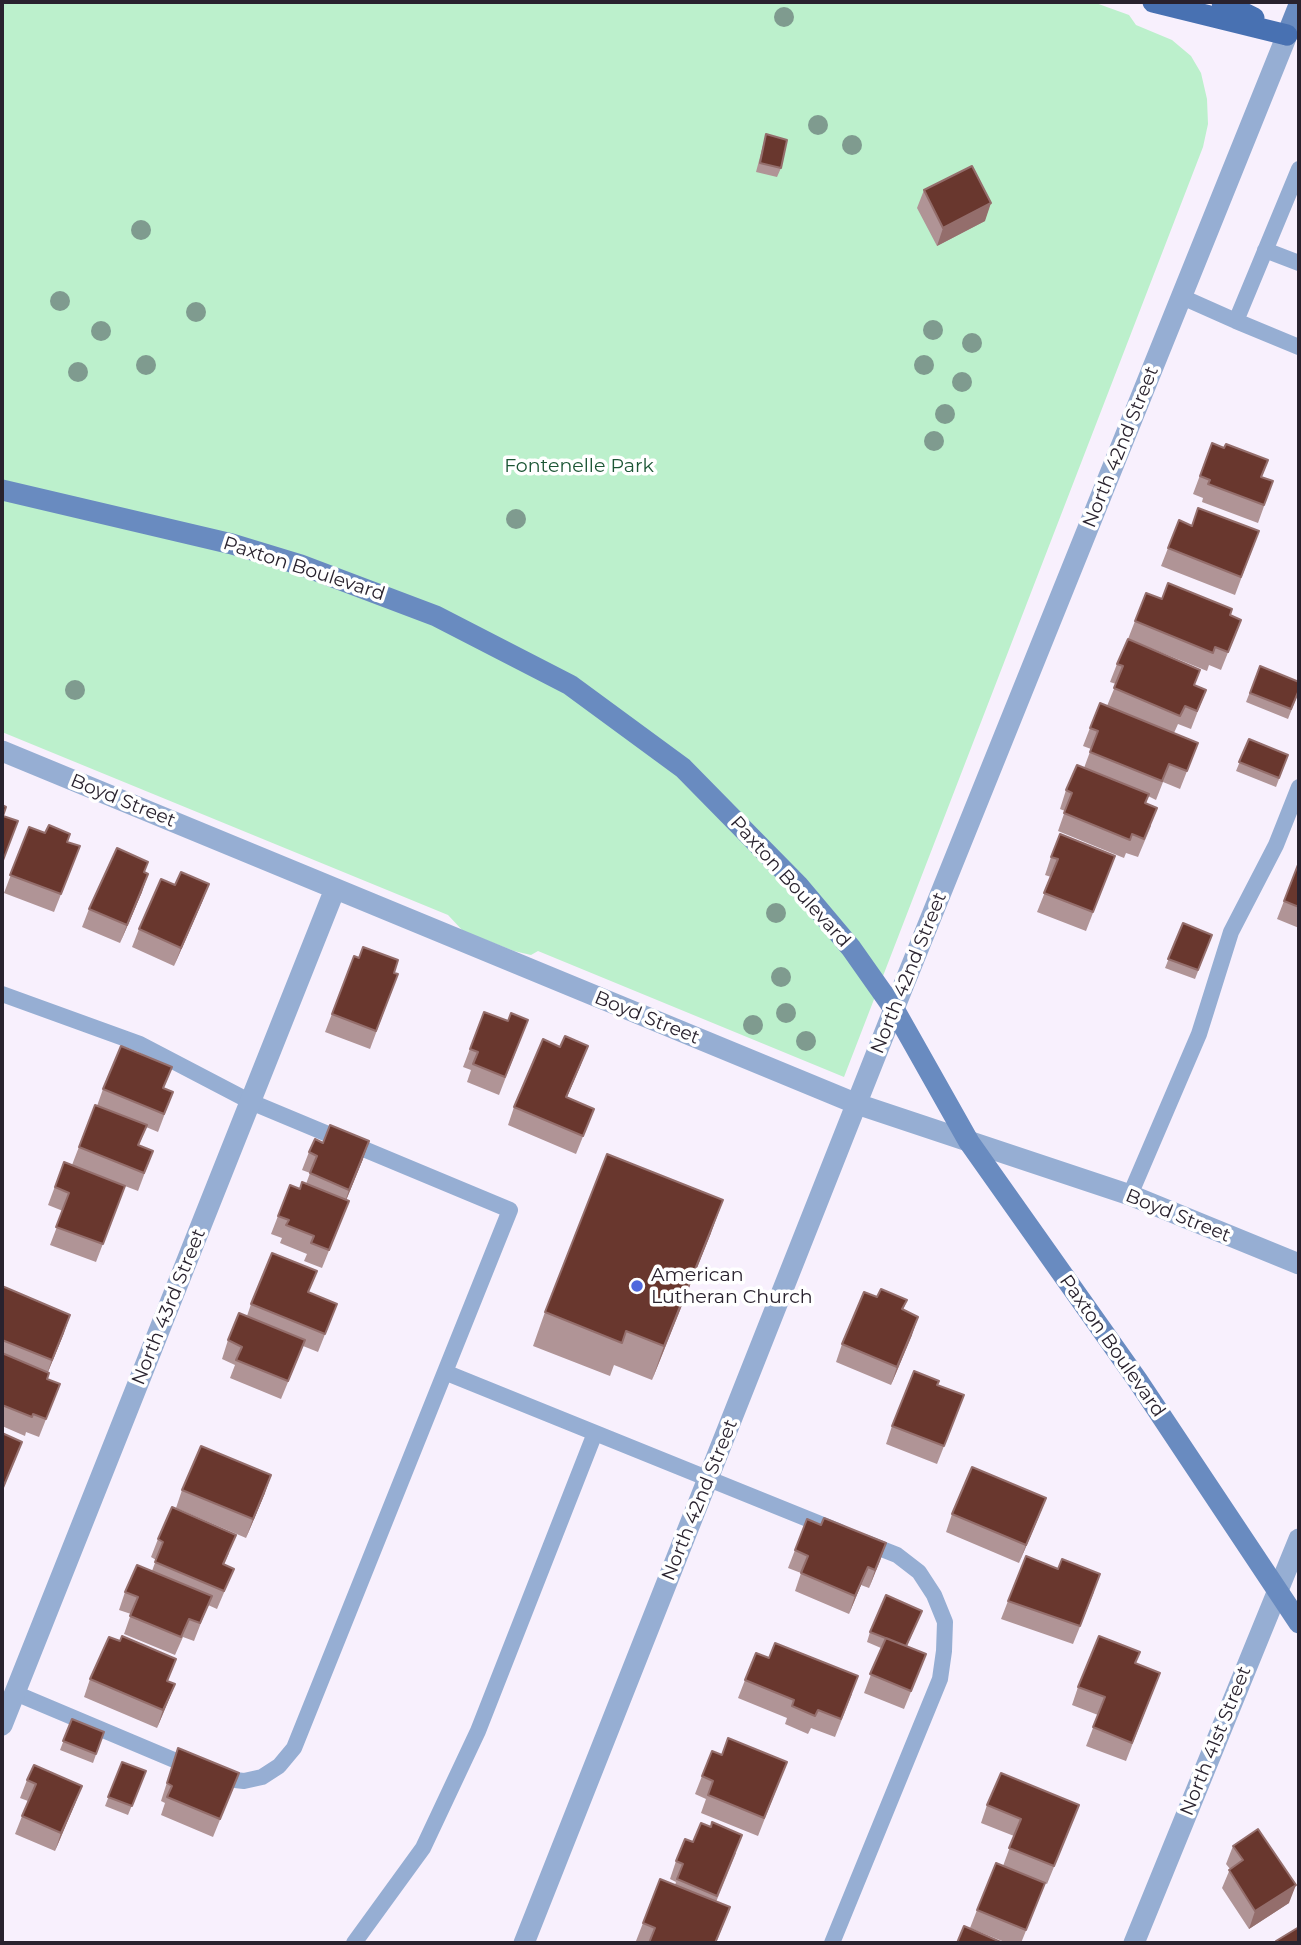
<!DOCTYPE html>
<style>
body{margin:0}
#map{position:relative;width:1301px;height:1945px;overflow:hidden;background:#f8f0fd;font-family:Montserrat,sans-serif}
canvas{display:block}
.frame{position:absolute;inset:0;border:4px solid #29222e;pointer-events:none}
</style>
<div id="map">
<canvas width="1301" height="1945"></canvas>
<div class="frame"></div>
</div>
<script>
const ctx = document.querySelector('canvas').getContext('2d');
ctx.lineJoin = 'round';
function paint(path, color) {
  ctx.fillStyle = color;
  ctx.fill(path, 'evenodd');
}
function shape(rows) {
  const path = new Path2D();
  for (const r of rows) {
    path.moveTo(r[0], r[1]);
    for (let i = 2; i < r.length; i += 2) path.lineTo(r[i], r[i + 1]);
  }
  return path;
}
function strokePath(path, color, width, dash) {
  ctx.strokeStyle = color;
  ctx.lineWidth = width;
  ctx.lineCap = dash ? 'butt' : 'round';
  ctx.setLineDash(dash || []);
  ctx.stroke(path);
}
function label(font, color, halo, rows, align = 'center') {
  ctx.font = font + ' Montserrat,sans-serif';
  ctx.lineWidth = 7;
  ctx.setLineDash([]);
  ctx.textBaseline = 'middle';
  ctx.strokeStyle = halo;
  ctx.fillStyle = color;
  for (const [text, x, y, turn = 0] of rows) {
    ctx.save();
    ctx.translate(x, y);
    ctx.rotate((+turn || 0) * Math.PI / 180);
    ctx.textAlign = isNaN(turn) ? turn : align;
    if (halo) ctx.strokeText(text, 0, 0);
    ctx.fillText(text, 0, 0);
    ctx.restore();
  }
}
const green = shape([
 [2,2,1093,2,1129,15,1136,25,1172,40,1191,56,1201,73,1207,99,1208,124,1203,147,844,1077,538,951,531,955,514,951,463,931,448,915,2,732]
]);
const lane = shape([
 [1265,250,1299,263],
 [1182,297,1236,321,1299,169],
 [1236,321,1299,347],
 [2,994,140,1044,251,1102,510,1210,294,1748,279,1766,262,1777,244,1781,217,1778],
 [1130,1195,1199,1034,1231,932,1276,845,1299,787],
 [447,1373,840,1532],
 [15,1693,193,1768],
 [354,1943,423,1848,478,1731,595,1433],
 [832,1943,940,1679,944,1651,945,1622,934,1595,919,1572,897,1555,864,1542]
]);
const street = shape([
 [2,751,857,1104,1130,1195,1299,1264],
 [2,1725,335,889],
 [524,1943,894,1009,1287,35],
 [1134,1943,1299,1539]
]);
const secondary = shape([
 [1287,35,1299,5],
 [2,490,232,544,301,565,436,616,570,685,683,768,798,885,851,948,894,1009,969,1142,1138,1381,1299,1623]
]);
const primary = shape([
 [1153,2,1287,35],
 [1222,2,1254,18]
]);
const trees = [
 [784,17],
 [818,125],
 [852,145],
 [141,230],
 [60,301],
 [196,312],
 [933,330],
 [101,331],
 [972,343],
 [146,365],
 [924,365],
 [78,372],
 [962,382],
 [945,414],
 [934,441],
 [516,519],
 [75,690],
 [776,913],
 [781,977],
 [786,1013],
 [753,1025],
 [806,1041]
];
const wall = shape([
 [766,134,781,168,777,177,756,172],
 [924,190,985,221,937,246,917,208],
 [1212,443,1262,477,1273,481,1258,523,1202,502,1203,498,1193,494],
 [1179,520,1192,526,1259,531,1235,595,1161,566],
 [1162,599,1230,616,1241,620,1221,670,1209,665,1207,671,1128,639,1135,621],
 [1117,664,1195,685,1206,690,1191,729,1178,724,1174,733,1191,761,1180,789,1163,782,1156,800,1148,796,1146,803,1151,826,1138,857,1126,853,1124,858,1058,831,1065,811,1060,809,1066,790,1084,768,1091,749,1083,746,1090,728,1107,706,1116,684,1110,682],
 [1260,666,1299,691,1288,719,1246,702],
 [1249,739,1288,755,1276,787,1236,771],
 [29,827,67,842,73,864,54,912,4,893],
 [1115,856,1086,931,1037,912,1051,877,1045,875,1051,857],
 [148,862,144,872,142,892,120,943,82,927,89,909],
 [1299,862,1299,928,1277,919],
 [209,884,202,902,174,966,132,947,139,929,175,885],
 [1183,923,1212,935,1195,979,1165,968],
 [354,956,398,974,370,1049,325,1032],
 [484,1012,508,1021,528,1020,499,1095,467,1082,471,1070,463,1067],
 [581,1064,567,1097,594,1109,576,1154,508,1125,514,1107],
 [164,1088,173,1092,158,1132,146,1127,139,1145,153,1151,138,1191,125,1186,96,1262,50,1245,63,1211,48,1205,64,1162,72,1165,95,1105,97,1106,103,1089],
 [309,1152,363,1159,346,1200,349,1201,322,1268,304,1261,307,1254,280,1243,282,1238,271,1234,278,1216,300,1189,306,1184,310,1173,302,1170],
 [711,1233,652,1380,614,1365,610,1376,533,1346,545,1312],
 [2,1286,64,1333,48,1372,47,1379,60,1384,39,1437,26,1432,25,1436,2,1426],
 [309,1293,337,1304,318,1352,303,1346,281,1399,230,1378,235,1365,222,1359,228,1340,247,1316,251,1304],
 [877,1297,907,1300,903,1310,912,1335,891,1385,836,1362,842,1344],
 [937,1385,957,1413,937,1464,886,1444,892,1426],
 [182,1490,265,1493,246,1538,176,1508],
 [952,1514,1039,1516,1019,1563,946,1532],
 [821,1525,886,1543,869,1588,861,1585,849,1614,795,1591,801,1573,788,1568,795,1550],
 [158,1539,229,1553,224,1565,234,1569,217,1609,208,1605,194,1641,183,1637,175,1655,124,1634,131,1614,119,1610,125,1592,152,1571,156,1560,151,1557],
 [1094,1592,1073,1644,1001,1619,1008,1601],
 [922,1611,907,1646,919,1672,904,1709,864,1693,881,1648,867,1642,870,1632],
 [769,1658,852,1694,835,1737,811,1728,808,1734,785,1724,787,1718,738,1698,745,1680],
 [1136,1664,1153,1691,1126,1761,1086,1746,1098,1715,1072,1705,1078,1687],
 [90,1679,168,1681,175,1684,157,1728,84,1697],
 [72,1719,104,1732,93,1763,60,1750],
 [178,1748,239,1773,213,1837,161,1815,165,1803,161,1801],
 [122,1762,146,1771,128,1815,105,1806],
 [702,1776,780,1780,758,1836,701,1813,706,1799,695,1794],
 [27,1780,82,1786,55,1851,15,1834,28,1801,20,1798],
 [987,1805,1072,1823,1047,1884,1003,1866,1014,1836,981,1823],
 [693,1842,736,1853,716,1902,730,1907,716,1943,642,1943,636,1941,643,1923,675,1885,676,1882,670,1879,676,1861],
 [1233,1846,1289,1903,1249,1929,1222,1888,1230,1869,1226,1864],
 [1038,1901,1021,1943,1007,1943,970,1928,977,1910]
]);
const shadedWall = shape([
 [991,203,985,221,937,246,943,228],
 [148,874,142,892,120,943,127,925],
 [209,884,202,902,174,966,181,948],
 [588,1046,581,1064,559,1115,566,1097],
 [369,1141,363,1159,343,1208,349,1190],
 [723,1200,711,1233,652,1380,664,1346],
 [70,1315,64,1333,45,1379,52,1360],
 [918,1317,912,1335,891,1385,897,1367],
 [271,1475,265,1493,246,1538,253,1519],
 [1046,1498,1039,1516,1019,1563,1026,1545],
 [886,1543,880,1561,869,1588,875,1570],
 [868,1567,861,1585,849,1614,855,1596],
 [175,1684,168,1702,157,1728,163,1710],
 [82,1786,75,1804,55,1851,61,1833],
 [1296,1885,1289,1903,1249,1929,1255,1911]
]);
const building = shape([
 [766,134,787,140,781,168,760,163,766,134],
 [972,166,991,203,943,228,924,190,972,166],
 [1212,443,1224,448,1226,444,1268,460,1261,477,1273,481,1264,505,1208,484,1210,480,1200,476,1212,443],
 [1198,508,1259,531,1241,577,1168,548,1179,520,1192,526,1198,508],
 [1168,583,1232,609,1230,615,1241,620,1228,652,1215,647,1213,653,1135,621,1146,593,1162,599,1168,583],
 [1128,639,1200,670,1194,685,1206,690,1197,711,1185,706,1180,716,1114,688,1123,666,1117,664,1128,639],
 [1260,666,1299,682,1299,690,1291,709,1250,693,1260,666],
 [1100,703,1198,743,1187,771,1169,764,1162,781,1090,752,1098,731,1090,728,1100,703],
 [1249,739,1288,755,1279,778,1239,762,1249,739],
 [1077,765,1149,794,1145,803,1157,808,1144,839,1132,834,1130,840,1064,813,1072,793,1066,790,1077,765],
 [2,805,6,807,3,816,18,821,2,863,2,805],
 [49,825,70,834,67,842,80,846,61,894,10,875,29,827,45,833,49,825],
 [1060,834,1115,856,1093,912,1044,893,1058,859,1051,857,1060,834],
 [117,848,148,862,144,872,148,874,127,925,89,909,117,848],
 [1299,862,1299,907,1284,901,1299,862],
 [181,872,209,884,181,948,139,929,161,879,175,885,181,872],
 [1183,923,1212,935,1198,970,1168,959,1183,923],
 [363,947,398,960,394,973,398,974,376,1031,332,1014,354,956,359,958,363,947],
 [484,1012,508,1021,511,1013,528,1020,505,1077,473,1064,478,1052,470,1049,484,1012],
 [565,1036,588,1046,566,1097,594,1109,583,1136,514,1107,543,1039,560,1047,565,1036],
 [121,1046,172,1067,163,1088,173,1092,164,1114,103,1089,121,1046],
 [95,1105,147,1125,138,1145,153,1151,144,1173,79,1147,95,1105],
 [330,1125,369,1141,349,1190,310,1173,317,1156,309,1152,315,1139,323,1143,330,1125],
 [607,1154,723,1200,664,1346,626,1331,622,1343,545,1312,607,1154],
 [64,1162,125,1186,103,1244,56,1227,69,1193,55,1187,64,1162],
 [302,1182,349,1201,329,1250,311,1243,314,1236,286,1225,289,1220,278,1216,290,1185,300,1189,302,1182],
 [272,1253,317,1271,308,1292,337,1304,325,1334,251,1304,272,1253],
 [2,1286,70,1315,52,1360,2,1340,2,1286],
 [881,1289,907,1300,902,1309,918,1317,897,1367,842,1344,864,1292,877,1297,881,1289],
 [239,1313,305,1340,288,1381,236,1360,242,1347,228,1340,239,1313],
 [2,1353,49,1373,47,1379,60,1384,46,1419,33,1414,32,1417,2,1405,2,1353],
 [914,1371,939,1381,937,1385,964,1395,944,1446,892,1426,914,1371],
 [2,1433,22,1442,2,1490,2,1433],
 [201,1446,271,1475,253,1519,182,1490,201,1446],
 [972,1467,1046,1498,1026,1545,952,1514,972,1467],
 [172,1507,236,1535,223,1564,234,1569,224,1591,155,1562,163,1542,158,1539,172,1507],
 [824,1518,886,1543,875,1570,868,1567,855,1596,801,1573,808,1556,795,1550,807,1519,821,1525,824,1518],
 [1026,1556,1058,1569,1062,1559,1100,1574,1080,1626,1008,1601,1026,1556],
 [137,1565,212,1596,200,1623,189,1619,181,1637,130,1616,138,1597,125,1592,137,1565],
 [886,1595,922,1611,906,1646,870,1632,886,1595],
 [122,1636,176,1659,167,1681,175,1684,163,1710,90,1679,109,1637,120,1641,122,1636],
 [1099,1636,1140,1652,1135,1663,1160,1673,1132,1743,1093,1727,1105,1697,1078,1687,1099,1636],
 [886,1638,926,1654,911,1691,870,1674,886,1638],
 [775,1643,858,1676,841,1719,818,1710,815,1716,792,1706,794,1700,745,1680,756,1653,769,1658,775,1643],
 [72,1719,104,1732,96,1754,63,1741,72,1719],
 [728,1738,787,1762,764,1818,708,1795,713,1781,702,1776,712,1751,722,1755,728,1738],
 [178,1748,239,1773,220,1819,167,1797,172,1786,167,1783,178,1748],
 [122,1762,146,1771,132,1806,108,1797,122,1762],
 [34,1765,82,1786,61,1833,22,1816,36,1784,27,1780,34,1765],
 [1001,1773,1079,1805,1054,1866,1009,1848,1021,1819,987,1805,1001,1773],
 [712,1822,742,1835,717,1896,677,1879,683,1864,676,1861,685,1839,693,1842,701,1823,711,1827,712,1822],
 [1258,1829,1296,1885,1255,1911,1229,1870,1243,1860,1233,1846,1258,1829],
 [996,1863,1045,1883,1026,1930,977,1910,996,1863],
 [660,1879,730,1907,715,1943,649,1943,655,1928,643,1923,660,1879],
 [964,1926,1003,1943,957,1943,964,1926],
 [1299,1927,1299,1943,1278,1943,1276,1941,1299,1927]
]);
const markers = [
 [637,1286,7,"#5068dd"]
];
const streetNames = [
 ["North 42nd Street",1121,447,-68],
 ["Paxton Boulevard",304,569,18],
 ["Boyd Street",123,801,22],
 ["Paxton Boulevard",790,882,48],
 ["North 42nd Street",909,973,-68],
 ["Boyd Street",647,1018,22],
 ["Boyd Street",1178,1216,22],
 ["North 43rd Street",169,1307,-68],
 ["Paxton Boulevard",1112,1346,55],
 ["North 42nd Street",700,1500,-68],
 ["North 41st Street",1216,1741,-68]
];
const parkNames = [
 ["Fontenelle Park",579,466]
];
const poiNames = [
 ["American",651,1275],
 ["Lutheran Church",651,1297]
];
paint(green, '#bcf0cc');
strokePath(lane, '#96aed3', 16);
strokePath(street, '#96aed3', 21);
strokePath(secondary, '#698bc0', 21);
strokePath(primary, '#4871b2', 21);
ctx.fillStyle = '#7f9b8f';
for (const [x, y] of trees) {
  ctx.beginPath();
  ctx.arc(x, y, 10, 0, 2 * Math.PI);
  ctx.fill();
}
paint(wall, '#b09496');
paint(shadedWall, '#946e6c');
paint(building, '#69372e');
strokePath(building, '#946e6c', 2);
for (const [x, y, r, color] of markers) {
  const dot = new Path2D();
  dot.arc(x, y, r, 0, 2 * Math.PI);
  ctx.fillStyle = color;
  ctx.fill(dot);
  strokePath(dot, '#fff', 2.5);
}
label('19px', '#29222e', '#fff', streetNames);
label('19px', '#1c5635', '#fff', parkNames);
label('19px', '#29222e', '#fff', poiNames, 'left');
</script>
